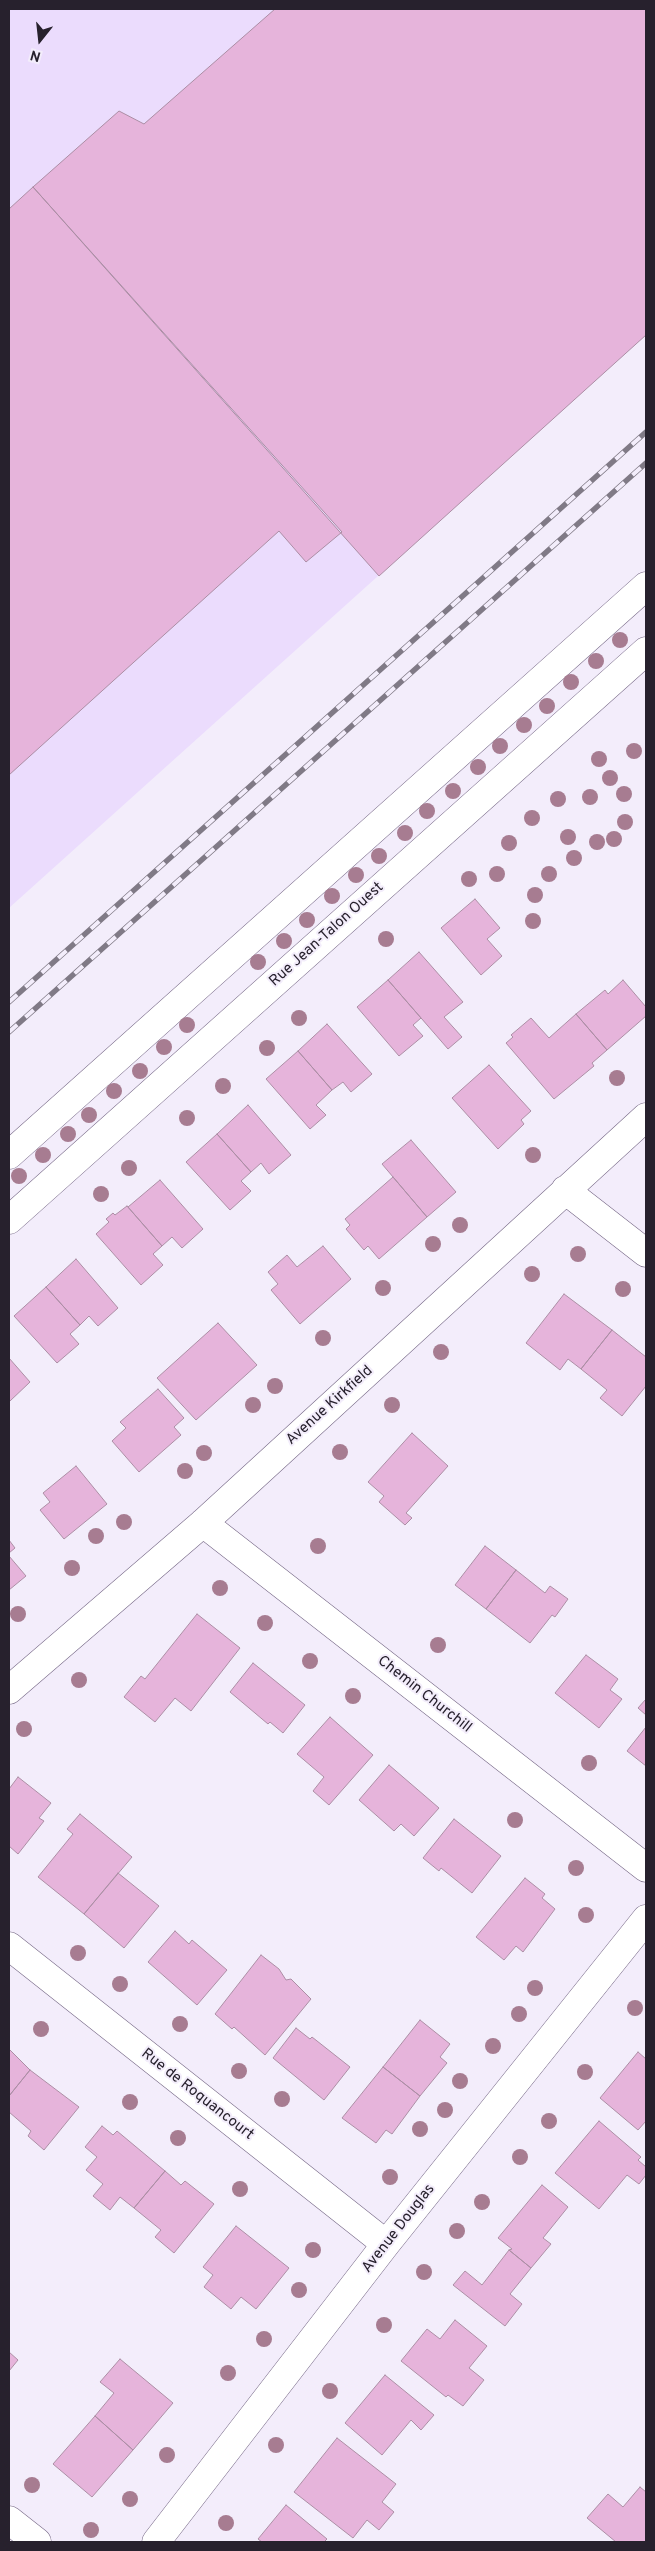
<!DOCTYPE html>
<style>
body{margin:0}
#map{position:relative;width:655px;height:2551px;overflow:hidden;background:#f3edfb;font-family:Overpass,sans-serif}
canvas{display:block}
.frame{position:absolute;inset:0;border:10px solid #27212d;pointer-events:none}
.north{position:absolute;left:15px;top:15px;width:50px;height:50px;-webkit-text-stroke:4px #f3edfb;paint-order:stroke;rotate:196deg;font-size:14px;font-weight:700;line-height:20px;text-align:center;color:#27212d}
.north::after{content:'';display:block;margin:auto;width:18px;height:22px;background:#27212d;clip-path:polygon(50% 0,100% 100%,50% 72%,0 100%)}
</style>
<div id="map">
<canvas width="655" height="2551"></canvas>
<div class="frame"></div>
<div class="north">N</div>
</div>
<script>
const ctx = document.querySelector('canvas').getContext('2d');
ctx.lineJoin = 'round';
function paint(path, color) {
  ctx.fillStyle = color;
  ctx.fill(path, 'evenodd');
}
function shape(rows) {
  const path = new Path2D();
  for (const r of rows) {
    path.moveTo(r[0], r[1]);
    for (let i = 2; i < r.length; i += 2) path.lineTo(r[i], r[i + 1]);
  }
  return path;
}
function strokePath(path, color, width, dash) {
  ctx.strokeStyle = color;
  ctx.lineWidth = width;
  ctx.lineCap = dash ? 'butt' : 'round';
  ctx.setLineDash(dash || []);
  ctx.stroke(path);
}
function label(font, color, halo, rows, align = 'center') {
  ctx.font = font + ' Overpass,sans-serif';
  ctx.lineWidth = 4;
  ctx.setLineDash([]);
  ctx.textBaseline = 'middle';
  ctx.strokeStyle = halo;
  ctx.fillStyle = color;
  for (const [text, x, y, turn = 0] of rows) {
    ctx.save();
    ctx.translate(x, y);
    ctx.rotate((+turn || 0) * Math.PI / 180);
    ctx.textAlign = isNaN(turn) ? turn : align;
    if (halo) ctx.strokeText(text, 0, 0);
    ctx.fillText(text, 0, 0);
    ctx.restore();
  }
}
const built = shape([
 [9,9,646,9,646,335,9,908]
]);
const building = shape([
 [275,9,646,9,646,335,379,576,33,187,119,111,144,124,275,9],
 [33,187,342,532,306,562,279,531,9,775,9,209,33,187],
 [475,899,500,928,487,939,502,956,481,975,441,928,475,899],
 [419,952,463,1002,444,1017,462,1037,448,1049,388,980,419,952],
 [388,980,421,1018,413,1025,423,1036,399,1056,357,1007,388,980],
 [623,980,646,1007,646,1016,607,1050,576,1014,605,990,608,994,623,980],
 [576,1014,607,1050,592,1063,594,1066,554,1099,506,1043,513,1037,511,1035,531,1018,549,1038,576,1014],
 [327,1024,372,1074,351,1092,343,1082,332,1090,298,1051,327,1024],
 [298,1051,332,1090,316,1105,326,1115,310,1129,266,1079,298,1051],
 [489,1065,531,1111,521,1120,524,1124,498,1149,452,1098,489,1065],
 [248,1105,291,1155,269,1174,261,1163,251,1172,217,1134,248,1105],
 [217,1134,251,1172,241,1181,251,1191,230,1210,186,1162,217,1134],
 [411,1140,456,1192,427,1217,382,1164,411,1140],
 [393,1177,427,1217,379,1259,368,1246,364,1250,346,1229,350,1225,345,1219,393,1177],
 [160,1180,203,1229,182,1248,172,1237,162,1246,128,1207,160,1180],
 [127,1206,162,1246,153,1254,163,1265,141,1285,96,1234,109,1222,106,1219,113,1213,115,1215,127,1206],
 [323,1246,351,1279,300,1324,271,1290,278,1284,268,1272,287,1255,297,1267,323,1246],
 [76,1259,118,1308,98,1326,89,1316,80,1325,46,1287,76,1259],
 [46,1287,80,1325,70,1334,79,1344,57,1363,14,1316,46,1287],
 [564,1294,612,1330,581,1369,568,1359,560,1370,526,1343,564,1294],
 [218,1323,257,1365,196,1420,157,1378,218,1323],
 [612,1330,646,1357,646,1386,622,1416,600,1398,607,1390,581,1369,612,1330],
 [9,1358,30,1382,10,1401,9,1400,9,1358],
 [158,1389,184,1418,174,1427,181,1435,139,1472,112,1441,126,1428,120,1422,158,1389],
 [412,1433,448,1466,406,1513,412,1518,405,1525,379,1502,384,1496,368,1482,412,1433],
 [76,1466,107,1504,64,1539,40,1510,50,1502,43,1493,76,1466],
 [9,1540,15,1548,9,1553,9,1540],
 [485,1546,516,1570,486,1609,455,1585,485,1546],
 [9,1556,26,1576,9,1590,9,1556],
 [516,1570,545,1593,550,1586,568,1599,555,1617,552,1615,530,1643,486,1609,516,1570],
 [197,1614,240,1648,191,1711,175,1698,155,1722,124,1697,141,1676,145,1679,197,1614],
 [586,1655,618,1679,610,1690,622,1699,599,1728,555,1693,586,1655],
 [253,1663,305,1705,283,1733,270,1722,268,1724,230,1692,253,1663],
 [646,1699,646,1715,638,1708,646,1699],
 [330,1717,373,1755,329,1805,313,1791,324,1777,297,1754,330,1717],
 [646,1727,646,1766,627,1751,646,1727],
 [389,1765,439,1808,414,1836,401,1824,394,1831,359,1800,389,1765],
 [18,1777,51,1803,39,1818,44,1821,18,1854,9,1846,9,1789,18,1777],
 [80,1814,132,1857,84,1914,38,1877,73,1834,67,1829,80,1814],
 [454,1819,501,1856,472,1893,441,1868,439,1871,423,1858,454,1819],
 [118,1873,159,1906,124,1948,84,1914,118,1873],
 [525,1878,545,1894,542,1898,555,1909,523,1952,516,1946,504,1960,476,1937,525,1878],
 [175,1931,189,1944,192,1940,227,1970,197,2005,148,1962,175,1931],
 [261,1955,279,1969,286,1980,291,1979,311,1999,265,2055,234,2027,232,2029,215,2014,261,1955],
 [420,2020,450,2044,440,2057,447,2063,420,2096,383,2067,420,2020],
 [296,2028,310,2039,312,2037,350,2067,324,2100,273,2058,296,2028],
 [9,2049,30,2070,9,2096,9,2049],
 [638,2052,646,2059,646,2121,638,2130,600,2098,638,2052],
 [383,2067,420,2096,392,2134,386,2130,376,2143,342,2118,383,2067],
 [30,2070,79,2107,44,2150,28,2136,31,2131,9,2112,9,2096,30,2070],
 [599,2121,641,2157,638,2160,646,2167,646,2175,639,2184,627,2175,599,2209,555,2173,599,2121],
 [102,2126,113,2135,117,2131,165,2171,134,2208,120,2197,110,2210,93,2196,103,2184,86,2170,97,2157,85,2147,102,2126],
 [165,2171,181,2185,185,2181,214,2204,174,2253,155,2237,161,2230,134,2208,165,2171],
 [542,2185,568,2207,543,2238,551,2244,531,2268,509,2250,512,2249,498,2238,542,2185],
 [236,2226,289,2268,256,2309,241,2297,231,2309,204,2287,213,2275,203,2267,236,2226],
 [509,2250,531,2268,510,2294,522,2304,505,2326,453,2285,465,2271,482,2285,509,2250],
 [455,2320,487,2346,469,2368,484,2380,463,2406,448,2395,446,2397,401,2361,427,2329,440,2339,455,2320],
 [9,2352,18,2360,9,2371,9,2352],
 [120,2359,173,2403,133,2450,95,2416,114,2393,100,2382,120,2359],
 [385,2375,434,2415,421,2430,411,2420,382,2455,345,2423,385,2375],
 [95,2416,133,2450,92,2497,53,2464,95,2416],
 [337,2438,396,2484,382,2502,394,2512,379,2530,367,2520,353,2538,294,2492,337,2438],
 [640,2487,646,2492,646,2542,616,2542,587,2518,608,2494,623,2507,640,2487],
 [286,2505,327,2539,324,2542,262,2542,258,2539,286,2505]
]);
const minor = shape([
 [565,1190,646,1253],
 [203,1523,646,1868],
 [9,1690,203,1523,646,1117],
 [9,1946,386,2244],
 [9,2520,37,2542],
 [156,2542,386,2244,646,1919]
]);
const major = shape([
 [9,1155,646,586],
 [9,1220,646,651]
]);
const rail = shape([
 [9,1002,646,432],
 [9,1032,646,463]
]);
const trees = [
 [620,640],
 [596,661],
 [571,682],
 [547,706],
 [524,725],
 [500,746],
 [634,751],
 [599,759],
 [478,767],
 [610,778],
 [453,791],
 [624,794],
 [590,797],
 [558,799],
 [427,811],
 [532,818],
 [625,822],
 [405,833],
 [568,837],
 [614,839],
 [597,842],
 [509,843],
 [379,856],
 [574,858],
 [497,874],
 [549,874],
 [356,875],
 [469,879],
 [535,895],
 [332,896],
 [307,920],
 [533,921],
 [386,939],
 [284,941],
 [258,962],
 [299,1018],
 [187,1025],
 [164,1047],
 [267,1048],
 [140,1071],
 [617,1078],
 [223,1086],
 [114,1091],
 [89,1115],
 [187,1118],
 [68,1134],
 [43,1155],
 [533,1155],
 [129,1168],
 [19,1176],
 [101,1194],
 [460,1225],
 [433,1244],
 [578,1254],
 [532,1274],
 [383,1288],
 [623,1289],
 [323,1338],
 [441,1352],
 [275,1386],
 [253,1405],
 [392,1405],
 [340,1452],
 [204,1453],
 [185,1471],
 [124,1522],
 [96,1536],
 [318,1546],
 [72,1568],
 [220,1588],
 [18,1614],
 [265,1623],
 [438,1645],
 [310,1661],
 [79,1680],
 [353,1696],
 [24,1729],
 [589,1763],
 [515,1820],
 [576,1868],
 [586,1915],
 [78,1953],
 [120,1984],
 [535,1988],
 [635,2008],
 [519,2014],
 [180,2024],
 [41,2029],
 [493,2046],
 [239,2071],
 [585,2072],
 [460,2081],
 [282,2099],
 [130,2102],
 [445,2110],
 [549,2121],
 [420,2129],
 [178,2138],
 [520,2157],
 [390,2177],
 [240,2189],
 [482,2202],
 [457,2231],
 [313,2250],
 [424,2272],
 [299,2290],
 [384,2325],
 [264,2339],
 [228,2373],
 [330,2391],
 [276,2445],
 [167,2455],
 [32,2485],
 [130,2499],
 [226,2523],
 [91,2530]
];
const streetNames = [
 ["Rue Jean-Talon Ouest",327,935,-42],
 ["Avenue Kirkfield",330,1406,-42],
 ["Chemin Churchill",424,1695,38],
 ["Rue de Roquancourt",197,2095,38],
 ["Avenue Douglas",399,2229,-52]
];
paint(built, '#ebdcfd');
paint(building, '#e6b4db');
strokePath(building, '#ac8ea5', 1);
strokePath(minor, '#756785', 29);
strokePath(major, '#756785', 29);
strokePath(minor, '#fff', 28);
strokePath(major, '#fff', 28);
strokePath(rail, '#807a86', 5.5);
strokePath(rail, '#f3edfb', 4, [11]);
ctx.fillStyle = '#a77c91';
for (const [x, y] of trees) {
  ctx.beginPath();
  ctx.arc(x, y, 8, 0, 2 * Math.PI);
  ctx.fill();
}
label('15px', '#27212d', '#f3edfb', streetNames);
</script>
